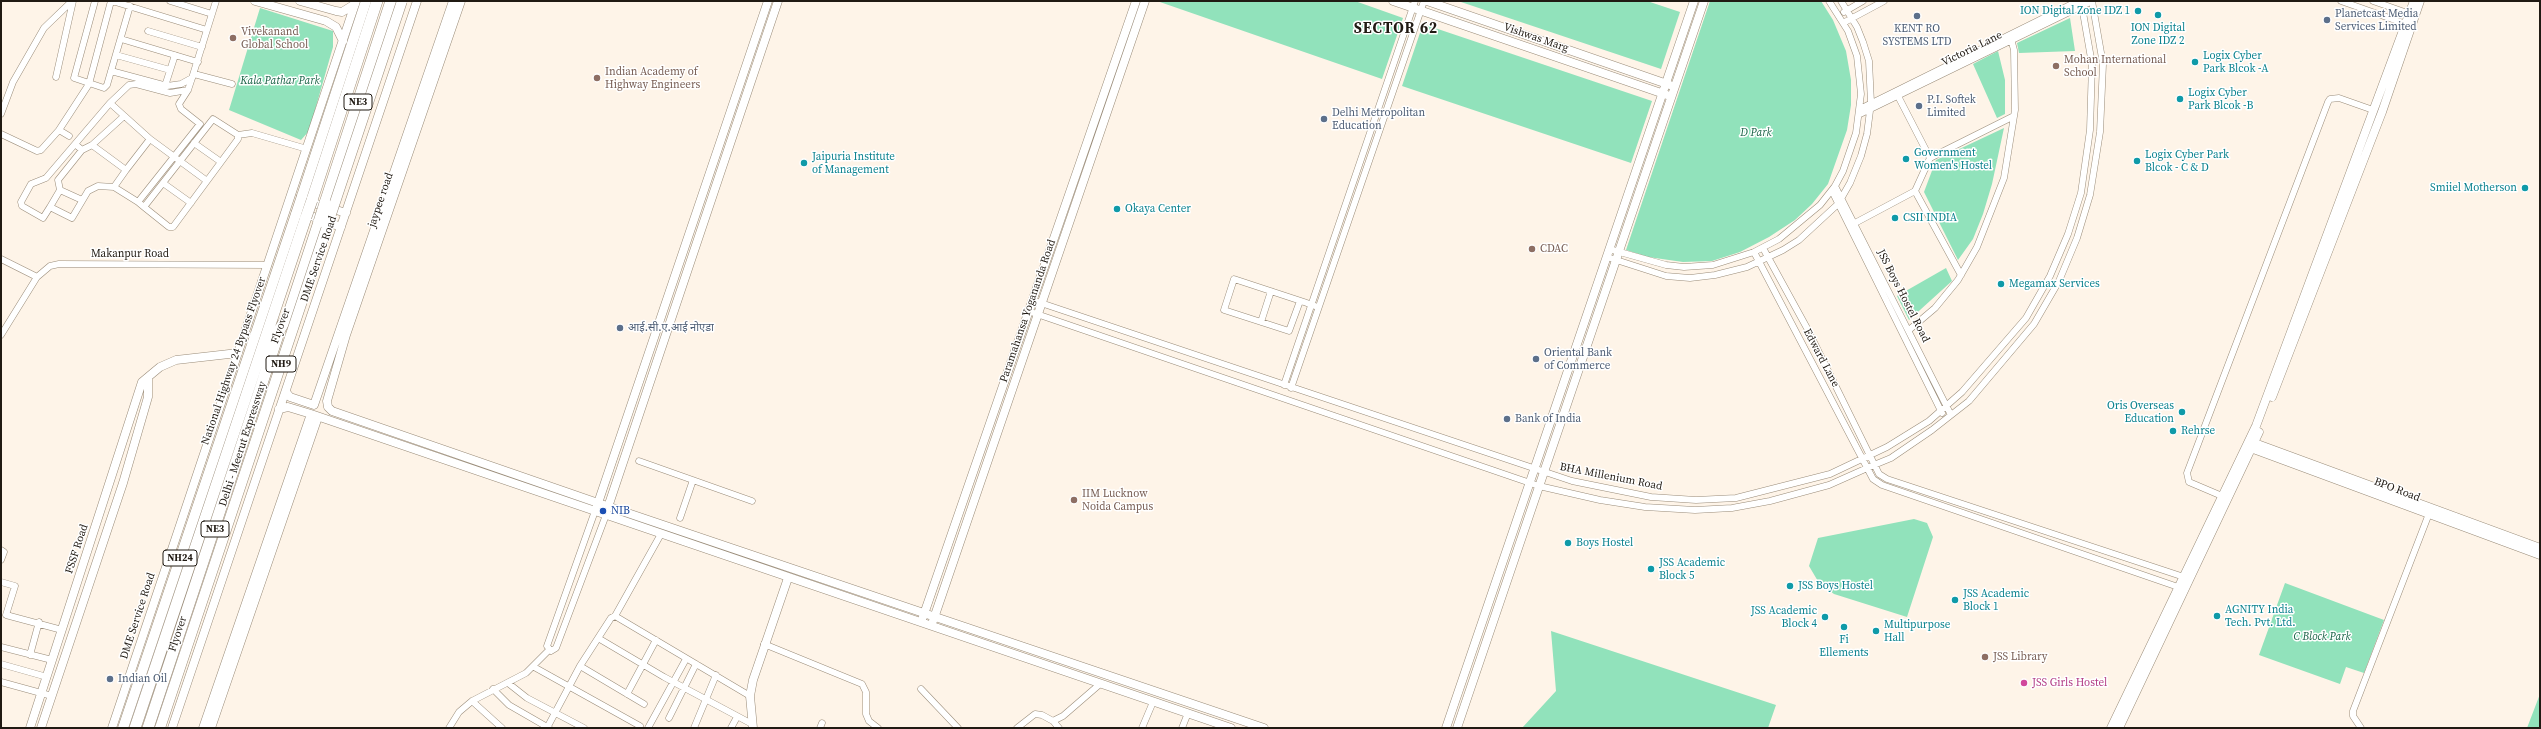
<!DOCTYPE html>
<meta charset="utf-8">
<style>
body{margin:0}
#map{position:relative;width:2541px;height:729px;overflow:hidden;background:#fef4e8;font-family:"Source Serif 4",serif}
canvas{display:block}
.frame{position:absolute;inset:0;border:2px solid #201a13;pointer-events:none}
</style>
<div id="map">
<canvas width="2541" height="729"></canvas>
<div class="frame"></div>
</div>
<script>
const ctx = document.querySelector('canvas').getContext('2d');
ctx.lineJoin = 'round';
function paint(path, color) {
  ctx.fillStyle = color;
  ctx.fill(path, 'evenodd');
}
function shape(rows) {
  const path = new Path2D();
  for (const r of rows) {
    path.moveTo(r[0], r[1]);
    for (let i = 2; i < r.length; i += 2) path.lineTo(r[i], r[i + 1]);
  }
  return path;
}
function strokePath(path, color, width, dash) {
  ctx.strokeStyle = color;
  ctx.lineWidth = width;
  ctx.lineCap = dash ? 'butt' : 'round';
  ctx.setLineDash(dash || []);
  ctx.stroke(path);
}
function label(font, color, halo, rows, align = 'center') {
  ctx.font = font + ' "Source Serif 4","Noto Sans Devanagari",serif';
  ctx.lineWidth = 3;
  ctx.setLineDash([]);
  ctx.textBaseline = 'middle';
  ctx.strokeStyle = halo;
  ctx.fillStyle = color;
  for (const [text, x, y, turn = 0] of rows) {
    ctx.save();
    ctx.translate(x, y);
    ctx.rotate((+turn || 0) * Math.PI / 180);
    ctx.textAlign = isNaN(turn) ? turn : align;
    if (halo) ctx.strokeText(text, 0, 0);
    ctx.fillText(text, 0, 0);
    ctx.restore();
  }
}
const green = shape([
 [1157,1,1355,1,1403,18,1382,79],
 [1458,1,1647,1,1680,12,1661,69],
 [1710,1,1821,1,1833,20,1846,51,1851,80,1851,105,1847,130,1828,184,1812,204,1795,220,1769,237,1740,252,1712,261,1683,262,1648,257,1626,250],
 [260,8,333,31,333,47,309,131,301,140,229,110],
 [2070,18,2075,51,2019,53,2017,43],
 [1423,24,1652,101,1631,163,1402,86],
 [1998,51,2005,80,2005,114,1997,118,1973,64],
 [2004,128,1992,184,1983,214,1973,239,1958,260,1924,192,1936,160],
 [1946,268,1952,281,1909,320,1897,296],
 [1914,519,1927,523,1933,537,1907,617,1834,594,1819,583,1809,566,1818,538],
 [2285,583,2384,620,2364,673,2346,667,2340,684,2259,655],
 [1551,631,1776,705,1768,728,1522,728,1556,691],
 [2540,694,2540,728,2527,728]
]);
const minor = shape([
 [95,1,74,78,104,88,107,85,130,6],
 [112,1,207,30],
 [170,1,212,14],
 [2341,1,2409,25],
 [2373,1,2413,15],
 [1844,12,1863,1],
 [1843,23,1884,1],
 [148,31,202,47],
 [121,39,198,62],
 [116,55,170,70],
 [111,71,167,86,181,84,192,78],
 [194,74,232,84],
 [56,77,73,1],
 [165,86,175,55],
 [188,90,170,93,136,84,129,85,110,103,46,178,31,184,21,202,22,206,43,218,50,207,72,218,88,191,98,186,114,187,138,202,200,124,181,109,179,104,188,90,192,78,216,1],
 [1898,96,1930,158],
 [110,103,150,139,207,181],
 [1860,109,2078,1],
 [1,114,13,82,44,28,72,1],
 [59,130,89,84,111,1],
 [1,134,37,151,41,150,59,130,69,136],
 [238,135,252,133,307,149],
 [194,143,221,162],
 [75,144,82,150,92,145,123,117],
 [92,145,126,170,114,187],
 [126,170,150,139],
 [163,183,191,203],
 [1835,186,1951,415],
 [60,190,58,180,82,150],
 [1832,191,1942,413],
 [138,202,144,207,169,227,173,227,238,139,238,135,213,119,144,207],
 [50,207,60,190,82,200],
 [1855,223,1915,191],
 [1763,248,1808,330,1879,474,1887,479,2187,578],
 [1609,249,1666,265,1684,267,1713,265,1754,252,1779,239,1820,205,1835,186,1843,171,1856,133,1861,94,1857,56,1848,31,1829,1],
 [1754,252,1873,479,1882,485,2181,588],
 [1607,257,1666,276,1690,278,1715,275,1747,267,1783,250,1799,240,1838,204,1850,183,1861,156,1867,134,1871,103,1869,61,1863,42,1857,27,1841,1],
 [1,259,37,277],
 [1961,275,1915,191,1930,158,2014,116],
 [1032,300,1572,481,1651,497,1696,500,1736,498,1830,474,1887,447,1929,421,1962,392,2026,318,2050,276,2068,234,2081,193,2090,130,2092,64,2081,1],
 [1300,301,1289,331,1224,310,1234,279,1304,302,1315,306],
 [1028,311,1539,486,1600,500,1645,507,1695,510,1732,508,1770,501,1829,485,1874,465,1891,458,1932,430,1969,401,2034,324,2059,281,2077,238,2090,195,2100,132,2103,64,2092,1,1860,114],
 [1261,322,1271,291],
 [1909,330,1935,308,1958,280,1977,247,2004,178,2015,110,2014,50,2010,35],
 [1,335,37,277,50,266,59,264,268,265],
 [1284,385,1415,1],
 [1291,388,1424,1],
 [639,461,752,501],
 [2222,496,2189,482,2187,473,2328,102,2330,99,2339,98,2373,110],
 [595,511,547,646,551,651,556,648,606,515],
 [680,518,693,480],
 [1,550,4,552,1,560],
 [1,582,15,586,6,615,62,630],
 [615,616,750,696],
 [598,638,664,677,752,724],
 [764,644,862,684,866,692,866,714,869,721,878,728],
 [1,647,52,660],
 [30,655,39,622],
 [1,664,47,677],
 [580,666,644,704],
 [534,667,640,726],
 [1,682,52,696],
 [508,683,527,698,584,728],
 [493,689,509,705,549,728],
 [921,689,958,728],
 [627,694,656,640],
 [472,701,502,728],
 [669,718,696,664],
 [1053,721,1059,728],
 [449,728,459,712,472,701,526,673,549,650],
 [547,728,580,666,611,618,615,616,661,534],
 [648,728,686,659],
 [694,728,716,675],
 [731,728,737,717],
 [820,728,822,723],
 [1017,728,1035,714,1042,715,1053,721,1063,716,1100,684],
 [1142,728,1153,702],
 [1182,728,1188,713],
 [2361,728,2353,716,2353,711,2430,511]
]);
const tertiary = shape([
 [255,1,326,21,336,27,343,41],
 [300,1,336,11,342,12,355,4],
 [461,1,346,335,327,401,328,407,332,411,598,503,1264,728],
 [1393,1,1667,95],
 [1427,1,1670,85],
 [307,201,346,213],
 [303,213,341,227],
 [286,392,290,397,314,405,453,1],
 [2272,397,2382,112,2420,1],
 [279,409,288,407,311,414,1231,728],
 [2249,441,2540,548],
 [2248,447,2540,555],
 [597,506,768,1],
 [607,510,778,1],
 [923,617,1136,1],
 [933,621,1145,1],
 [30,728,142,382,160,367,176,360,238,353],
 [41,728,123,483,148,397,148,379],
 [112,728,356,1],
 [172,728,417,1],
 [203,728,311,414],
 [211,728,318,417],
 [753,728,750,696,753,680,788,578],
 [1446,728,1694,1],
 [1457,728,1704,1],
 [2111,728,2256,426,2414,1],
 [2119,728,2259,432]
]);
const trunk = shape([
 [302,196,366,1],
 [123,728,296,214]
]);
const motorway = shape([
 [312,200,377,1],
 [325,203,391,1],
 [135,728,306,217],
 [148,728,280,329,288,316,319,222]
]);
const trunkBridge = shape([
 [296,214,302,196],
 [160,728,402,1]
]);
const motorwayBridge = shape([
 [306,217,312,200],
 [319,222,325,203]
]);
const markers = [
 [2138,11,4,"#0f9aa8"],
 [2158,15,4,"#0f9aa8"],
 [1917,16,4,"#5c6f8a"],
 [2327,20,4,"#5c6f8a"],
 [233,38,4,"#8d6e63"],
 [2195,62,4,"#0f9aa8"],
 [2056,66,4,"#8d6e63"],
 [597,78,4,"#8d6e63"],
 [2180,99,4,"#0f9aa8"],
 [1919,106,4,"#5c6f8a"],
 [1324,119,4,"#5c6f8a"],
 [1906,159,4,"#0f9aa8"],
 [2137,161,4,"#0f9aa8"],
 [804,163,4,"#0f9aa8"],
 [2525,188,4,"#0f9aa8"],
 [1117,209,4,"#0f9aa8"],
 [1895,218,4,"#0f9aa8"],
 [1532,249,4,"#8d6e63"],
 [2001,284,4,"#0f9aa8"],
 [620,328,4,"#5c6f8a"],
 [1536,359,4,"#5c6f8a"],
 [2182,412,4,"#0f9aa8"],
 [1507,419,4,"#5c6f8a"],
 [2173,431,4,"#0f9aa8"],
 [1074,500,4,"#8d6e63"],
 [603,511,4,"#1a4fb4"],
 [1568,543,4,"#0f9aa8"],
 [1651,569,4,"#0f9aa8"],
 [1790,586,4,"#0f9aa8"],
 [1955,600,4,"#0f9aa8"],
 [2217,616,4,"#0f9aa8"],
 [1825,617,4,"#0f9aa8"],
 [1844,627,4,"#0f9aa8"],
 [1876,631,4,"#0f9aa8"],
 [1985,657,4,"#8d6e63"],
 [110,679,4,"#5c6f8a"],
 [2024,683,4,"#d1479c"]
];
const shields = [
 [358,102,28],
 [281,364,30],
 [215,529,28],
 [180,558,34]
];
const shieldNames = [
 ["NE3",358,102],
 ["NH9",281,364],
 ["NE3",215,529],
 ["NH24",180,558]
];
const cultureNames = [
 ["ION Digital Zone IDZ 1",2130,11,"right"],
 ["ION Digital",2158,28,"center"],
 ["Zone IDZ 2",2158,41,"center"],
 ["Logix Cyber",2203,56],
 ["Park Blcok -A",2203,69],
 ["Logix Cyber",2188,93],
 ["Park Blcok -B",2188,106],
 ["Government",1914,153],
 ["Women's Hostel",1914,166],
 ["Logix Cyber Park",2145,155],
 ["Blcok - C & D",2145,168],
 ["Jaipuria Institute",812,157],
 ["of Management",812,170],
 ["Smiiel Motherson",2517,188,"right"],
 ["Okaya Center",1125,209],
 ["CSII INDIA",1903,218],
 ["Megamax Services",2009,284],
 ["Oris Overseas",2174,406,"right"],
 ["Education",2174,419,"right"],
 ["Rehrse",2181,431],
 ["Boys Hostel",1576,543],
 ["JSS Academic",1659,563],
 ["Block 5",1659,576],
 ["JSS Boys Hostel",1798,586],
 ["JSS Academic",1963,594],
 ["Block 1",1963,607],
 ["AGNITY India",2225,610],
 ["Tech. Pvt. Ltd.",2225,623],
 ["JSS Academic",1817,611,"right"],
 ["Block 4",1817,624,"right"],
 ["Multipurpose",1884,625],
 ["Hall",1884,638],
 ["Fi",1844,640,"center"],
 ["Ellements",1844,653,"center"]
];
const serviceNames = [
 ["Planetcast Media",2335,14],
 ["Services Limited",2335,27],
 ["KENT RO",1917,29,"center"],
 ["SYSTEMS LTD",1917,42,"center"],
 ["P.I. Softek",1927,100],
 ["Limited",1927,113],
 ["Delhi Metropolitan",1332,113],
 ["Education",1332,126],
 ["आई.सी.ए.आई नोएडा",628,328],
 ["Oriental Bank",1544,353],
 ["of Commerce",1544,366],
 ["Bank of India",1515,419],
 ["Indian Oil",118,679]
];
const educationNames = [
 ["Vivekanand",241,32],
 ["Global School",241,45],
 ["Mohan International",2064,60],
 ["School",2064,73],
 ["Indian Academy of",605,72],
 ["Highway Engineers",605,85],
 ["CDAC",1540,249],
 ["IIM Lucknow",1082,494],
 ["Noida Campus",1082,507],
 ["JSS Library",1993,657]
];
const streetNames = [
 ["Vishwas Marg",1536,38,19],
 ["Victoria Lane",1972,49,-26],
 ["jaypee road",381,200,-71],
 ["Makanpur Road",130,254],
 ["DME Service Road",319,259,-71],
 ["JSS Boys Hostel Road",1903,296,63],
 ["Paramahansa Yogananda Road",1028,311,-71],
 ["Flyover",281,326,-70],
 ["Edward Lane",1821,358,62],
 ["National Highway 24 Bypass Flyover",234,361,-71],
 ["Delhi - Meerut Expressway",243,444,-72],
 ["BHA Millenium Road",1611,477,11],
 ["BPO Road",2397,490,21],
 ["FSSF Road",77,549,-72],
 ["DME Service Road",138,616,-72],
 ["Flyover",178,634,-72]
];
const parkNames = [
 ["Kala Pathar Park",280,81],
 ["D Park",1756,133],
 ["C Block Park",2322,637]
];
const transitNames = [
 ["NIB",611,511]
];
const hotelNames = [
 ["JSS Girls Hostel",2032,683]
];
const districtNames = [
 ["SECTOR 62",1396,29]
];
paint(green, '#91e2bb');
strokePath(minor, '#9a8c79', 7);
strokePath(tertiary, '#9a8c79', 9);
strokePath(trunk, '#9a8c79', 11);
strokePath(motorway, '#9a8c79', 12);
strokePath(minor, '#fff', 6);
strokePath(tertiary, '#fff', 8);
strokePath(trunk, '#fff', 10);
strokePath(motorway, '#fff', 11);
strokePath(trunkBridge, '#9a8c79', 11, []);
strokePath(motorwayBridge, '#9a8c79', 12, []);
strokePath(trunkBridge, '#fff', 10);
strokePath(motorwayBridge, '#fff', 11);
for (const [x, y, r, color] of markers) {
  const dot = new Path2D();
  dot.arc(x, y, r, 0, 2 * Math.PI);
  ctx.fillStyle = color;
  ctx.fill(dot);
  strokePath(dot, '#fff', 1.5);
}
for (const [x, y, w] of shields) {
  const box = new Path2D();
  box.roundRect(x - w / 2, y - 8, w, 16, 3);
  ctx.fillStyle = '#fff';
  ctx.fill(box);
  strokePath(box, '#201a13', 1);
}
label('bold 10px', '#201a13', null, shieldNames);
label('11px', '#0d838f', '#fff', cultureNames, 'left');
label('11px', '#4e5e75', '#fff', serviceNames, 'left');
label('11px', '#785e54', '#fff', educationNames, 'left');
label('11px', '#201a13', '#fff', streetNames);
label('italic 11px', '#166144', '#fff', parkNames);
label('11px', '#164399', '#fff', transitNames, 'left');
label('11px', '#b23c85', '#fff', hotelNames, 'left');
ctx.letterSpacing = '1px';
label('bold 15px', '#201a13', '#fff', districtNames);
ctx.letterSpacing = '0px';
</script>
